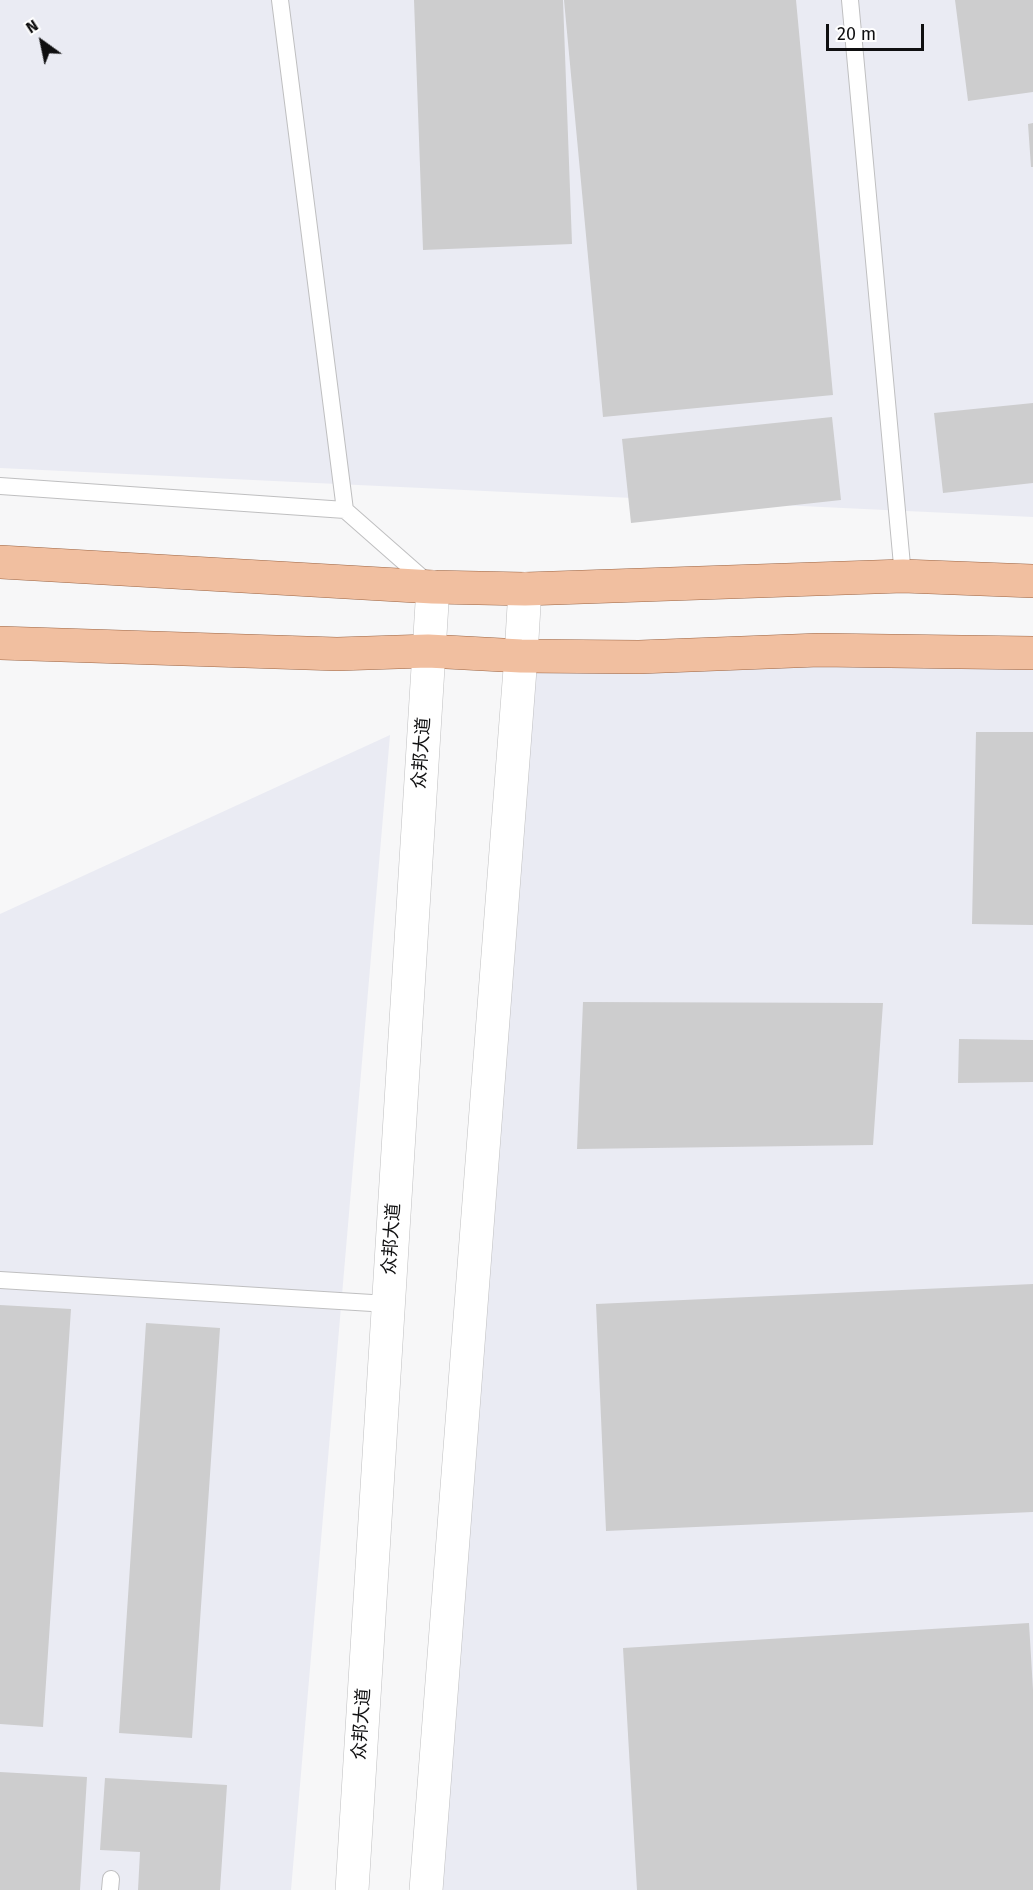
<!DOCTYPE html>
<meta charset="utf-8">
<style>
body{margin:0}
#map{position:relative;width:1033px;height:1890px;overflow:hidden;background:#f7f7f8;font-family:"Fira Sans",sans-serif}
canvas{display:block}
.north{position:absolute;left:12px;top:12px;width:60px;height:60px;-webkit-text-stroke:4px #fff;paint-order:stroke;rotate:327deg;font-size:16px;font-weight:700;line-height:24px;text-align:center;color:#0f0f10}
.north::after{content:'';display:block;margin:auto;width:21px;height:27px;background:#0f0f10;clip-path:polygon(50% 0,100% 100%,50% 72%,0 100%)}
.scale{position:absolute;left:826px;top:24px;width:98px;height:27px;box-sizing:border-box;border:3px solid #0f0f10;border-top:0;padding-left:8px;font-size:18px;line-height:21px;white-space:nowrap;color:#0f0f10;-webkit-text-stroke:4px #fff;paint-order:stroke}
</style>
<div id="map">
<canvas width="1033" height="1890"></canvas>
<div class="north">N</div>
<div class="scale">20 m</div>
</div>
<script>
const ctx = document.querySelector('canvas').getContext('2d');
ctx.lineJoin = 'round';
function paint(path, color) {
  ctx.fillStyle = color;
  ctx.fill(path, 'evenodd');
}
function shape(rows) {
  const path = new Path2D();
  for (const r of rows) {
    path.moveTo(r[0], r[1]);
    for (let i = 2; i < r.length; i += 2) path.lineTo(r[i], r[i + 1]);
  }
  return path;
}
function strokePath(path, color, width, dash) {
  ctx.strokeStyle = color;
  ctx.lineWidth = width;
  ctx.lineCap = dash ? 'butt' : 'round';
  ctx.setLineDash(dash || []);
  ctx.stroke(path);
}
function label(font, color, halo, rows, align = 'center') {
  ctx.font = font + ' "Fira Sans","Noto Sans SC",sans-serif';
  ctx.lineWidth = 4.5;
  ctx.setLineDash([]);
  ctx.textBaseline = 'middle';
  ctx.strokeStyle = halo;
  ctx.fillStyle = color;
  for (const [text, x, y, turn = 0] of rows) {
    ctx.save();
    ctx.translate(x, y);
    ctx.rotate((+turn || 0) * Math.PI / 180);
    ctx.textAlign = isNaN(turn) ? turn : align;
    if (halo) ctx.strokeText(text, 0, 0);
    ctx.fillText(text, 0, 0);
    ctx.restore();
  }
}
const built = shape([
 [0,0,1033,0,1033,517,0,468],
 [521,656,1033,662,1033,1890,436,1890],
 [390,735,291,1890,0,1890,0,914]
]);
const building = shape([
 [414,0,563,0,572,244,423,250],
 [564,0,796,0,833,395,603,417],
 [955,0,1033,0,1033,92,968,101],
 [1033,123,1033,167,1031,167,1028,124],
 [1033,403,1033,483,943,493,934,413],
 [832,417,841,500,631,523,622,439],
 [976,732,1033,732,1033,925,972,924],
 [583,1002,883,1003,873,1145,577,1149],
 [959,1039,1033,1040,1033,1082,958,1083],
 [1033,1284,1033,1512,606,1531,596,1304],
 [0,1305,71,1309,43,1727,0,1724],
 [146,1323,220,1328,192,1738,119,1733],
 [1029,1623,1033,1690,1033,1890,637,1890,623,1648],
 [0,1772,87,1777,80,1890,0,1890],
 [105,1778,227,1785,220,1890,138,1890,140,1852,100,1850]
]);
const service = shape([
 [280,0,345,510,428,583],
 [850,0,903,576],
 [0,486,345,510],
 [0,1280,388,1304],
 [110,1890,111,1879]
]);
const secondary = shape([
 [352,1890,433,587],
 [426,1890,521,656,525,589]
]);
const primary = shape([
 [0,562,433,587,525,589,903,576,1033,581],
 [0,643,337,654,428,651,521,656,639,657,819,650,1033,653]
]);
const streetNames = [
 ["众邦大道",422,753,-86],
 ["众邦大道",392,1239,-86],
 ["众邦大道",362,1724,-86]
];
paint(built, '#eaebf3');
paint(building, '#cdcdce');
strokePath(service, '#bfbfc0', 18);
strokePath(secondary, '#bfbfc0', 34);
strokePath(primary, '#9c6544', 34);
strokePath(service, '#fff', 16);
strokePath(secondary, '#fff', 33);
strokePath(primary, '#f1bfa0', 33);
label('18px', '#0f0f10', '#fff', streetNames);
</script>
